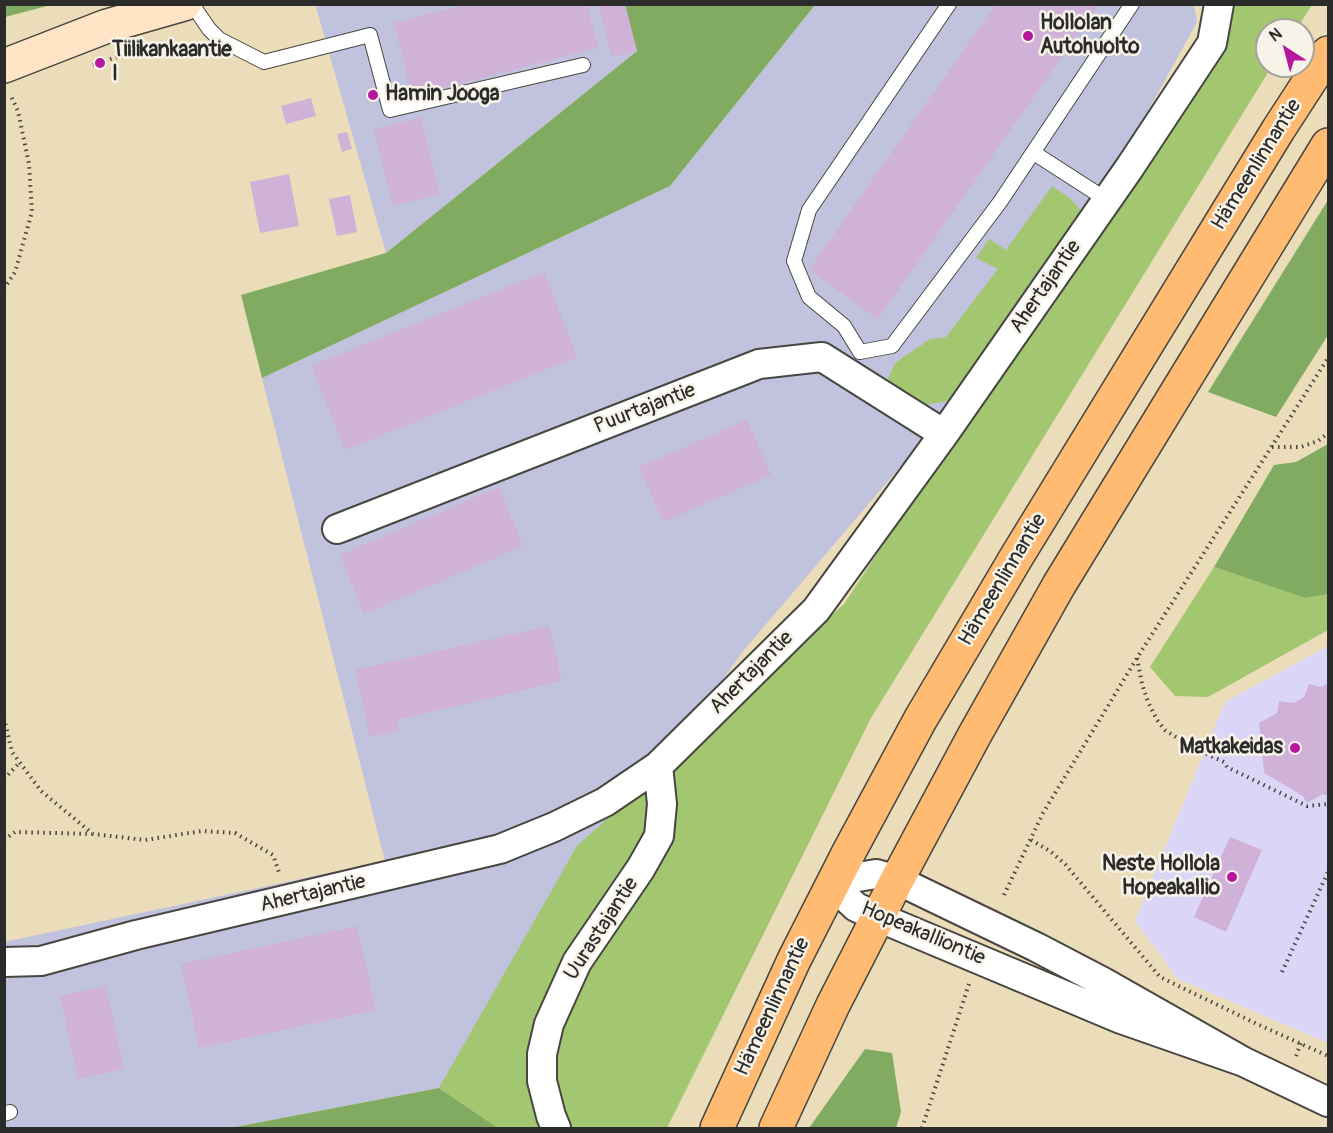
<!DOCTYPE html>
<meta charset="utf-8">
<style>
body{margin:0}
#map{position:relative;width:1333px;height:1133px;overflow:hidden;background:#ebddb9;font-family:Pangolin,sans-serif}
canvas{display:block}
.frame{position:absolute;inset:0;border:6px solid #2b2b2b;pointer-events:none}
.north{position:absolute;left:1255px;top:18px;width:60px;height:60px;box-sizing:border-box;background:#f7f3e8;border:2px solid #a5a39c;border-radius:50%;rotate:324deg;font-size:16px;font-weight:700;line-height:24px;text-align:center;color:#2b2b2b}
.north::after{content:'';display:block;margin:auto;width:21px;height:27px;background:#b5179e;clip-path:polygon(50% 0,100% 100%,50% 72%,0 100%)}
</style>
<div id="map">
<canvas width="1333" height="1133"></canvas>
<div class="frame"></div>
<div class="north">N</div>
</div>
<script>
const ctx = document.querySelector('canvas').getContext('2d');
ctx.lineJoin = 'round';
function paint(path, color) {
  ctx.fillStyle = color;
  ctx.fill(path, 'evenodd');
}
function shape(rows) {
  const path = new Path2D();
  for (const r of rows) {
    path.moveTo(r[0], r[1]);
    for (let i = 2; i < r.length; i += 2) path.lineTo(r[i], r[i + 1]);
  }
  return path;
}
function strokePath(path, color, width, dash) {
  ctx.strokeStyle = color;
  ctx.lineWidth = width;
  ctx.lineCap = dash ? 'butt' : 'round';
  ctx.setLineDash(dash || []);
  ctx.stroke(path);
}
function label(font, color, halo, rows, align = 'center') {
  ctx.font = font + ' Pangolin,sans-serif';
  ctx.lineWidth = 5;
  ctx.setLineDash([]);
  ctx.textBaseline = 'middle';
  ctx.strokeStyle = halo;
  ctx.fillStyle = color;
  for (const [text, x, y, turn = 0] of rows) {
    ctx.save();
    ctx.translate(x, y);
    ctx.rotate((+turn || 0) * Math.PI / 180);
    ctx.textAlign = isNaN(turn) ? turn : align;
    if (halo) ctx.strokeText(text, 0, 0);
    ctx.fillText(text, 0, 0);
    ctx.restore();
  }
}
const built = shape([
 [1328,646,1328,1043,1178,979,1135,921,1225,702]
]);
const industrial = shape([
 [323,4,624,5,637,51,386,253,316,7],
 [815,5,1194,5,1197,22,1120,162,923,440,744,650,624,816,439,1088,230,1128,5,1128,4,942,385,861,262,378,670,186]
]);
const green = shape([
 [1216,5,1312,5,1296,30,1267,30,1267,66,1272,66,871,718,667,1128,498,1128,439,1088,577,846,844,604,1212,43],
 [1052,186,1071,199,1082,212,948,401,918,406,893,395,888,378,895,363,930,339,946,337,998,269,976,258,989,239,1006,250],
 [1214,567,1305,598,1328,594,1328,630,1208,697,1175,696,1150,667]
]);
const forest = shape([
 [5,4,51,4,51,5,5,17],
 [624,5,815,5,670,186,262,378,241,295,386,253,637,51],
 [1328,200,1328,335,1276,417,1208,392],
 [1328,444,1328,594,1305,598,1214,567,1274,465,1296,462],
 [865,1049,892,1053,901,1112,896,1128,809,1128],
 [439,1088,498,1128,230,1128]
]);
const building = shape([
 [468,4,587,4,598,48,412,96,394,23],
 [598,4,625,4,637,51,612,57],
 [996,4,1099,4,878,319,809,270],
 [311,98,316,116,286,124,281,106],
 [421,117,440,194,393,206,374,129],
 [347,132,352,149,342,152,337,134],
 [289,174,299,226,260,233,250,182],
 [350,195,357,232,337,236,329,199],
 [544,272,577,357,345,450,311,366],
 [747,420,771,475,663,522,639,467],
 [499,487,523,546,364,614,340,555],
 [549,626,562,681,397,720,399,731,370,737,355,670],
 [1328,683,1328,796,1323,794,1307,803,1303,796,1264,773,1259,723,1277,713,1279,701,1294,703,1304,697,1309,684,1321,687],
 [1230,837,1262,850,1226,932,1194,917],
 [357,926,376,1010,199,1048,181,964],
 [106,986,124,1069,78,1079,60,996]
]);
const path = shape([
 [93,65,137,50],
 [4,289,15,272,32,212,29,164,18,111,10,94],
 [1272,447,1301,447,1318,441,1328,433],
 [1137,658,1142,684,1148,702,1157,720,1165,730,1191,747,1224,762,1227,767,1307,806,1328,804],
 [4,718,12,752,41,791,93,834,145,840,202,831,235,833,273,855,280,875],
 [4,779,20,762],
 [4,840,15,832,92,834],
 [1031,840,1050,851,1065,864,1160,977,1257,1024,1328,1056],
 [1004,895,1043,813,1137,658,1328,358],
 [1282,972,1328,872],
 [1296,1056,1301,1043],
 [922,1128,969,984]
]);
const lane = shape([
 [192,4,209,29,219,39,264,62,370,35,390,110,583,65],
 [949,4,809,210,794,261,809,297,844,326,860,352,892,346,1000,202,1132,4],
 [1034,153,1107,200],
 [4,1114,10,1112]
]);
const street = shape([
 [337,529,759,364,822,357,944,434],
 [876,874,897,880,1036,947,1103,982,1244,1062,1121,1019,878,917,856,907,843,895,834,881,876,874],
 [4,962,41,961,136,935,500,849,554,827,605,802,658,766,816,610,944,434,1130,167,1212,43,1219,4],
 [1244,1062,1328,1102],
 [556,1128,551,1116,542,1081,542,1054,549,1024,577,962,641,868,659,836,662,804,658,766]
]);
const secondary = shape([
 [4,66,107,26,184,4]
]);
const primary = shape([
 [717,1128,794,960,850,850,920,720,1017,556,1278,130,1328,53],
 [776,1128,833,1005,897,880,974,736,1059,585,1328,145]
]);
const markers = [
 [1028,36,6,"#b5179e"],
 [100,63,6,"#b5179e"],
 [373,95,6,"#b5179e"],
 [1295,748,6,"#b5179e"],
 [1232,877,6,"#b5179e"]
];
const poiNames = [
 ["Hollolan",1040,24],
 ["Autohuolto",1040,48],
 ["Tiilikankaantie",112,51],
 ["I",112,75],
 ["Hamin Jooga",385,95],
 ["Matkakeidas",1283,748,"right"],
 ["Neste Hollola",1220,865,"right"],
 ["Hopeakallio",1220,889,"right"]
];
const streetNames = [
 ["Hämeenlinnantie",1257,165,-58],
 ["Ahertajantie",1046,287,-55],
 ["Puurtajantie",645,409,-21],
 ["Hämeenlinnantie",1003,580,-59],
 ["Ahertajantie",752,673,-45],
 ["Ahertajantie",313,894,-13],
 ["Uurastajantie",602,929,-57],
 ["Hopeakalliontie",923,934,23],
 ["Hämeenlinnantie",773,1007,-65]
];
paint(built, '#dbd6f7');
paint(industrial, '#c1c2dd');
paint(green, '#a3c670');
paint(forest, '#82ab62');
paint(building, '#d0b2d9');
strokePath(lane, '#484640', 16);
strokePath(street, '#484640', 32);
strokePath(secondary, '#484640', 36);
strokePath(primary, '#484640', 36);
strokePath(path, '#484640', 4, [1.5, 4.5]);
strokePath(lane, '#fff', 14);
strokePath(street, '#fff', 28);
strokePath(secondary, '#ffe4c6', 33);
strokePath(primary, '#ffbb71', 33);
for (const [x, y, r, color] of markers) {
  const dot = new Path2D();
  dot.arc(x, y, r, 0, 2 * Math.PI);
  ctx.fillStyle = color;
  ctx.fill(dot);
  strokePath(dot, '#f7f3e8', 2);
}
label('bold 21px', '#2b2b2b', '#f7f3e8', poiNames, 'left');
label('21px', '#2b2b2b', '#f7f3e8', streetNames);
</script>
